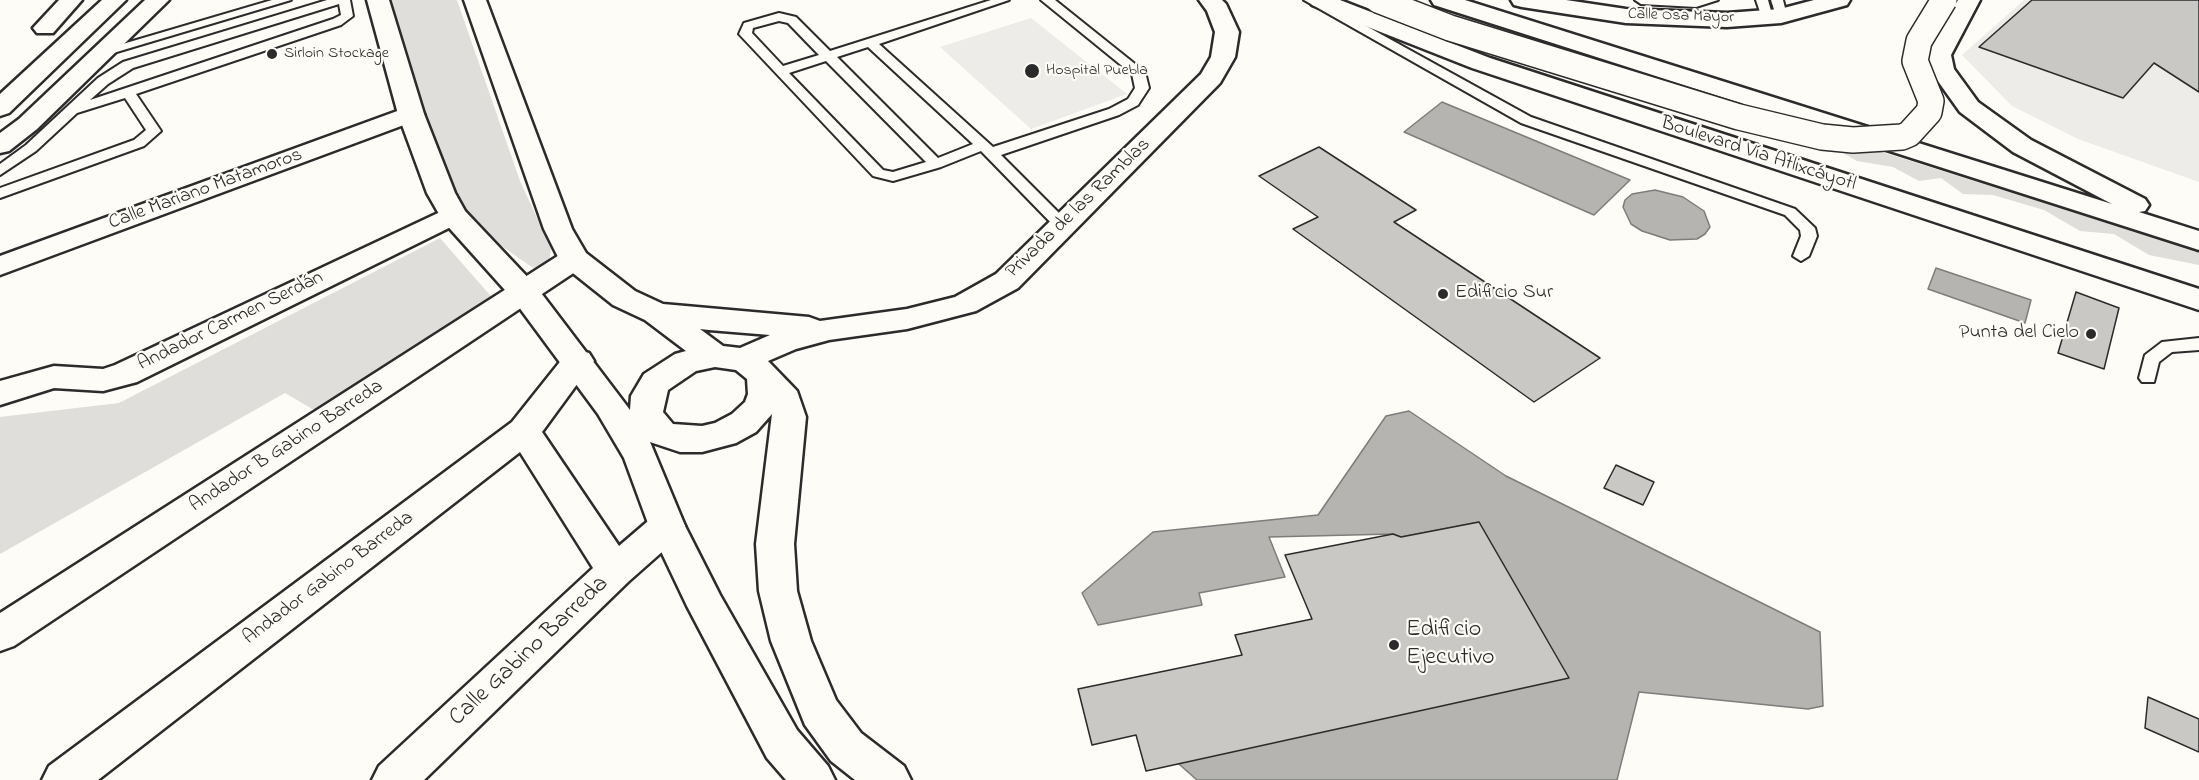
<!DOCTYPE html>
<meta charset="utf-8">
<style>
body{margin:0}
canvas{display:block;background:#fdfcf7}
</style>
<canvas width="2199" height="780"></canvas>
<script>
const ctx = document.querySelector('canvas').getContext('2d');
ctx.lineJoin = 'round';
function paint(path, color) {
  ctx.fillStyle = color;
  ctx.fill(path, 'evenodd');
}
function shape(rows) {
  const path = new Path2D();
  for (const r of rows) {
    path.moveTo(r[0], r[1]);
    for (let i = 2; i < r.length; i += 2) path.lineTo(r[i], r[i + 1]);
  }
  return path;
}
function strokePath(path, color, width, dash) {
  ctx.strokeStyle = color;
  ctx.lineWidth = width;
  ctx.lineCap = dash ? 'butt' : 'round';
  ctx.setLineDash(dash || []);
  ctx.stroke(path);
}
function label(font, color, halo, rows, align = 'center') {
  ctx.font = font + ' "Indie Flower",sans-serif';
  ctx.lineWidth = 4.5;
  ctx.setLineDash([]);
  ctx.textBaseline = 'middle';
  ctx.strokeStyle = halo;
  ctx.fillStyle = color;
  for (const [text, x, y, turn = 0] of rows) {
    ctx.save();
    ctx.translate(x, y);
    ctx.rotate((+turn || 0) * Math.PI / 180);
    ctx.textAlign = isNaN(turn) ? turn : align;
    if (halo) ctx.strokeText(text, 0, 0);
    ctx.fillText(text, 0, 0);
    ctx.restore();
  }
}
const built = shape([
 [2024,0,2199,0,2199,182,2078,139,2012,106,1962,55],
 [1031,18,1127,94,1031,129,940,47]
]);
const green = shape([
 [391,0,457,0,520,181,551,248,549,262,536,270,490,238,468,213,450,180,424,109],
 [1521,38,2199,252,2199,265,2149,255,2114,234,2080,231,2044,210,1993,195,1963,194,1941,178,1919,181,1893,167,1857,161,1831,146],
 [440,238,496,302,326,417,285,393,0,554,0,417,119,403]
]);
const water = shape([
 [1442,102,1630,180,1594,215,1404,132,1442,102],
 [1655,190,1683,197,1704,211,1710,227,1705,234,1697,239,1670,240,1642,231,1631,224,1623,207,1625,200,1632,194,1655,190],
 [1936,268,2031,300,2025,323,1928,289,1936,268],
 [1409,411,1506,476,1820,632,1823,706,1808,709,1639,692,1617,780,1197,780,1136,726,1547,640,1479,522,1401,537,1393,534,1269,537,1285,577,1199,593,1202,605,1098,625,1082,593,1153,532,1318,515,1386,416,1409,411]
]);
const building = shape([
 [2032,0,2199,0,2199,92,2154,63,2123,98,1979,47,2032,0],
 [1319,147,1416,210,1394,222,1600,358,1534,402,1293,229,1318,217,1259,176,1319,147],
 [2076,292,2119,308,2104,369,2058,353,2076,292],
 [1616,465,1654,482,1643,505,1604,488,1616,465],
 [1479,522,1569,678,1146,771,1136,735,1092,745,1078,689,1242,655,1235,635,1312,619,1285,555,1393,534,1401,537,1479,522],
 [2148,697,2199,719,2199,752,2145,728,2148,697]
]);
const lane = shape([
 [272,0,291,0,110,54,100,54,99,51,272,0],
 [327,0,350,0,353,16,341,25,136,94,161,131,144,146,0,198,0,188,134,140,146,130,125,98,77,113,36,151,0,175,0,164,26,145,98,78,123,62,327,0],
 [339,4,341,15,333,19,90,100,108,84,133,68,339,4],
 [991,0,1009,0,879,44,993,147,1109,109,1128,99,1135,88,1132,74,1041,0,1055,0,1145,72,1149,88,1138,105,1119,115,1001,155,1070,224,1072,227,1070,230,1058,230,981,151,941,167,893,181,873,176,739,34,744,23,779,13,796,17,830,51,991,0],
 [779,21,788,23,819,55,783,66,752,33,753,28,779,21],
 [868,47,973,144,938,158,837,57,868,47],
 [826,61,926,162,893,172,883,170,789,73,826,61],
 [1304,0,1319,0,1531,117,1795,209,1815,228,1817,236,1809,256,1801,261,1793,256,1801,236,1800,230,1785,215,1521,123,1304,0],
 [1635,0,1718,0,1696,7,1641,4,1635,0],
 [1756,0,1768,0,1773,18,1771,21,1763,21,1756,0],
 [1771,0,1783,0,1787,16,1785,19,1777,19,1771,0],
 [2199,338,2199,350,2172,352,2159,362,2154,382,2142,382,2139,378,2145,355,2162,342,2199,338]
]);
const street = shape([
 [59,0,82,0,53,33,37,33,33,28,59,0],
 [411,106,420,109,424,114,420,119,0,275,0,256,411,106],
 [453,206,463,209,467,215,463,221,137,382,103,391,54,388,0,405,0,381,54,366,103,369,115,365,453,206],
 [574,250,584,252,589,259,584,266,14,646,0,651,0,613,564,252,574,250],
 [578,350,589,353,594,361,542,432,619,546,654,516,667,512,680,516,685,526,680,536,628,582,424,780,372,780,379,766,593,568,520,452,98,780,42,780,49,766,512,422,567,353,578,350]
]);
const secondary = shape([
 [102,0,126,0,9,113,0,116,0,94,102,0],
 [145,0,169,0,37,129,9,151,0,153,0,133,19,119,145,0],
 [367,0,389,0,424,114,455,193,465,211,535,285,630,410,631,396,644,374,675,354,686,351,645,320,613,305,564,266,559,259,544,229,464,0,486,0,572,229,586,253,635,291,663,304,809,317,820,321,907,309,955,297,996,274,1201,74,1211,57,1215,32,1207,11,1199,0,1222,0,1226,4,1239,32,1235,57,1220,83,1018,288,976,311,907,329,829,340,796,349,768,361,797,391,806,417,794,544,797,591,811,641,836,700,861,733,904,766,911,780,855,780,831,761,805,725,771,641,759,591,756,544,772,414,756,432,736,443,702,452,680,452,650,442,685,526,720,595,797,730,828,766,835,780,786,780,767,758,687,606,649,526,624,458,598,414,513,299,443,221,427,193,398,114,367,0],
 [700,329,709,330,770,335,740,348,723,346,700,329],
 [715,367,736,370,747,379,748,394,745,402,732,414,715,423,702,426,673,424,663,412,668,390,696,371,715,367],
 [1309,0,1340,0,1490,58,2199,289,2199,310,1472,68,1312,5,1309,0],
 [1431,0,1465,0,2112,204,2013,152,1960,112,1930,70,1927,55,1958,0,1980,0,1951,55,1954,69,1978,102,2031,140,2145,199,2149,205,2145,211,2139,212,2199,231,2199,250,1434,5,1431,0],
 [1511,0,1566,0,1626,9,1727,13,1780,9,1814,0,1850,0,1847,5,1781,23,1727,27,1626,23,1522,7,1514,5,1511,0]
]);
const secondaryBridge = shape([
 [1378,0,1450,28,1739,117,1822,137,1853,140,1902,137,1909,134,1929,112,1931,101,1915,61,1919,41,1944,0]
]);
const markers = [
 [272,54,6,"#2b2b2b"],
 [1032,71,8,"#2b2b2b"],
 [1443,294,6,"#2b2b2b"],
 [2091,334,6,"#2b2b2b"],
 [1394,645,6,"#2b2b2b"]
];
const farStreetnames = [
 ["Calle Osa Mayor",1681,17,2]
];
const farPoinames = [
 ["Sirloin Stockage",284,54],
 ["Hospital Puebla",1046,71]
];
const streetNames = [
 ["Boulevard Vía Atlixcáyotl",1758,155,18],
 ["Calle Mariano Matamoros",206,190,-20],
 ["Privada de las Ramblas",1079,209,-44],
 ["Andador Carmen Serdán",231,322,-26],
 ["Andador B Gabino Barreda",287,447,-33],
 ["Andador Gabino Barreda",329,579,-37]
];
const poiNames = [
 ["Edificio Sur",1455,294],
 ["Punta del Cielo",2079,334,"right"]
];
const nearPoinames = [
 ["Edificio",1406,631],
 ["Ejecutivo",1406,659]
];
const nearStreetnames = [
 ["Calle Gabino Barreda",530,652,-43]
];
paint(built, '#edece8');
paint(green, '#dfdeda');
paint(water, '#b5b4b1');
strokePath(water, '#7e7d7b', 1.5);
paint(building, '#c9c8c4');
strokePath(building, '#2b2b2b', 1.5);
strokePath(lane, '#2b2b2b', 4);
strokePath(street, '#2b2b2b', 5);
strokePath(secondary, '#2b2b2b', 5);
paint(lane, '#fdfcf7');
paint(street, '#fdfcf7');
paint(secondary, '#fdfcf7');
strokePath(secondaryBridge, '#2b2b2b', 28, []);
strokePath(secondaryBridge, '#fdfcf7', 25);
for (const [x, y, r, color] of markers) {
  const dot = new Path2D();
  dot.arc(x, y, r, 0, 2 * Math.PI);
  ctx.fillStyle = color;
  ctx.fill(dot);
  strokePath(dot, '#fdfcf7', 2);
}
label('16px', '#2b2b2b', '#fdfcf7', farStreetnames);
label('16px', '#2b2b2b', '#fdfcf7', farPoinames, 'left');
label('20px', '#2b2b2b', '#fdfcf7', streetNames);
label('20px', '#2b2b2b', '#fdfcf7', poiNames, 'left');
label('24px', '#2b2b2b', '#fdfcf7', nearPoinames, 'left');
label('24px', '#2b2b2b', '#fdfcf7', nearStreetnames);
</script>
